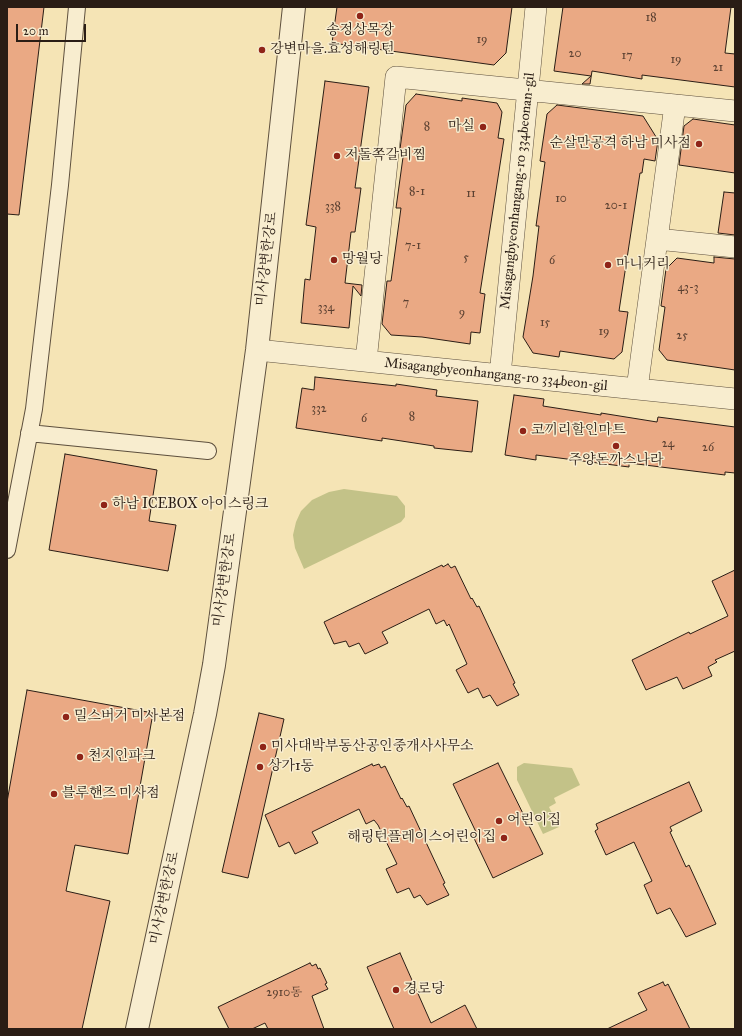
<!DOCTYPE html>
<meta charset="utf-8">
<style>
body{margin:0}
#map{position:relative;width:742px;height:1036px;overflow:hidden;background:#f5e4b5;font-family:"IM FELL Great Primer",serif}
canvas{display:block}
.frame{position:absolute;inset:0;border:8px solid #2a1d15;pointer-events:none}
.scale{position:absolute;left:16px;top:24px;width:70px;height:18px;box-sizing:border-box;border:2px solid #2a1d15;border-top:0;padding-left:5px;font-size:12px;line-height:14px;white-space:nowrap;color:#2a1d15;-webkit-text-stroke:3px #f8edcf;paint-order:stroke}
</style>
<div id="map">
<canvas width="742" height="1036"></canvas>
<div class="frame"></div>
<div class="scale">20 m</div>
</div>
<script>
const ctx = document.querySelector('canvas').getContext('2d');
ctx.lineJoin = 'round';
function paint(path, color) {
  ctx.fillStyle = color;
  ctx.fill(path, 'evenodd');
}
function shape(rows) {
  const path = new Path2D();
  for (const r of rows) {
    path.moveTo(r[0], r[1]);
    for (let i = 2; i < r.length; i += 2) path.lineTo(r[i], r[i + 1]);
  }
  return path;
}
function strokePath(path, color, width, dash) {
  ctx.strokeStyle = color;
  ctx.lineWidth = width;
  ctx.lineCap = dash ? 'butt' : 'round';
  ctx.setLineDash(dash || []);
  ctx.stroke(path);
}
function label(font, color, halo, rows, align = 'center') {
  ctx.font = font + ' "IM FELL Great Primer","Noto Serif KR",serif';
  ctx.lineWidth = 3;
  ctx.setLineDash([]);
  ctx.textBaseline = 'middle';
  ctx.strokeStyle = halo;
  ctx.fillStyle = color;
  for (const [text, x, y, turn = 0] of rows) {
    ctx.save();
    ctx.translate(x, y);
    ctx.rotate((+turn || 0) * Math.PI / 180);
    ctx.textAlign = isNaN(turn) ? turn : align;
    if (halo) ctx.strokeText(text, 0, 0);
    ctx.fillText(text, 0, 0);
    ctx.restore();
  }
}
const green = shape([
 [344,489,397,496,405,506,405,517,401,522,304,569,295,548,293,535,296,522,301,511,312,500,329,492],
 [524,763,572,768,580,785,554,798,556,803,549,807,559,827,543,834,517,780,517,767]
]);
const building = shape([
 [7,7,44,7,19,215,7,214,7,7],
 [337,7,512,7,506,53,494,65,332,43,337,7],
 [563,7,731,7,725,53,735,54,735,87,642,75,642,79,592,71,590,84,582,84,591,76,554,71,563,7],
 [325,81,369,87,355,188,361,188,355,232,351,232,345,283,362,285,361,296,353,286,349,328,301,323,305,279,310,280,316,227,306,225,325,81],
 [416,94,462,101,462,98,497,103,502,112,498,138,504,139,480,293,485,294,480,333,471,332,470,344,422,337,391,335,382,324,387,281,391,281,401,208,396,208,404,150,400,149,406,105,416,94],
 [557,105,643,116,658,140,655,161,644,159,642,173,640,173,619,311,628,312,622,352,614,359,560,351,559,357,533,353,523,337,533,276,539,226,536,226,545,162,540,161,547,114,557,105],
 [693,119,735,125,735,173,679,165,684,126,693,119],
 [724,192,735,193,735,235,718,233,724,192],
 [714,257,735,259,735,370,667,360,659,350,665,307,661,306,666,269,677,258,714,263,714,257],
 [315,377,396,386,396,384,437,390,436,396,478,401,472,452,434,448,434,446,382,438,382,441,296,428,302,388,314,390,315,377],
 [514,395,544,399,543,406,601,415,601,413,657,422,658,417,735,427,735,473,725,472,725,475,629,463,629,467,536,455,536,460,505,455,514,395],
 [65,454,157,470,149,521,176,525,168,571,49,550,65,454],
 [448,564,451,568,455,566,471,599,472,598,477,607,479,606,515,683,513,684,519,695,497,706,490,695,483,698,478,688,468,693,456,670,467,664,449,624,447,626,444,620,436,624,429,609,382,632,388,643,365,654,359,643,349,647,346,641,334,644,324,622,442,565,443,567,448,564],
 [735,570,735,651,715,660,717,662,708,667,712,676,683,689,677,677,646,690,632,660,689,632,690,634,728,616,712,581,735,570],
 [27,690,153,713,128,854,75,845,66,891,110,901,82,1029,7,1029,7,802,27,690],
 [259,713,284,719,248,878,222,872,259,713],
 [498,763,543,854,493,878,472,834,476,832,453,784,498,763],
 [372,764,373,766,379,764,381,768,385,766,401,799,402,798,407,807,409,806,445,883,443,884,449,895,427,905,420,895,414,898,409,888,397,893,386,869,397,864,378,825,374,820,366,824,359,809,312,832,318,843,295,854,289,842,279,847,265,815,372,764],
 [689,782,702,811,670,827,672,831,670,832,686,867,689,865,716,924,686,937,670,908,657,914,644,885,652,881,634,842,606,855,595,831,598,829,596,824,689,782],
 [400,953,431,1023,465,1005,477,1029,394,1029,367,967,400,953],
 [310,963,312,966,316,964,318,969,320,968,327,983,325,984,328,989,312,996,324,1029,268,1029,265,1023,252,1029,229,1029,218,1007,310,963],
 [663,982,665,986,668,984,690,1029,607,1029,647,1010,638,993,663,982]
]);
const pedestrian = shape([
 [29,433,208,451],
 [7,550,34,409,60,185,77,7]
]);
const minor = shape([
 [657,239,735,247],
 [257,350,735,399],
 [366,361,396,77,735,111],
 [500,375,536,7],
 [637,389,675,105]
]);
const tertiary = shape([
 [137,1029,205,714,214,665,257,350,294,7]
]);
const markers = [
 [360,16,4,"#8f2418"],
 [262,50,4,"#8f2418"],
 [483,127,4,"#8f2418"],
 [699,144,4,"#8f2418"],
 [337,156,4,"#8f2418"],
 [334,260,4,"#8f2418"],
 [608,265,4,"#8f2418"],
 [523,431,4,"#8f2418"],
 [616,446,4,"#8f2418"],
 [104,505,4,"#8f2418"],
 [66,717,4,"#8f2418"],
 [263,747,4,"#8f2418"],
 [80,757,4,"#8f2418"],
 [260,767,4,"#8f2418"],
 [54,794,4,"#8f2418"],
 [499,821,4,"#8f2418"],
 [504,838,4,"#8f2418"],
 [396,990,4,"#8f2418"]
];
const numberNames = [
 ["18",651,18],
 ["19",482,40],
 ["20",575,54],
 ["17",627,56],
 ["19",676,60],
 ["21",718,68],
 ["8",427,127],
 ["8-1",417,192],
 ["11",471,194],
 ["10",561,199],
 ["20-1",616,206],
 ["338",333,207],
 ["7-1",413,246],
 ["5",466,258],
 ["6",552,261],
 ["43-3",688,288],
 ["7",406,303],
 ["334",326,308],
 ["9",462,313],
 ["15",545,323],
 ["19",604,332],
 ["25",682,336],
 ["332",319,409],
 ["8",412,417],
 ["6",364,419],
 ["24",668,444],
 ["26",708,448],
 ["2910동",284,993]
];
const poiNames = [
 ["송정상목장",360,31,"center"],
 ["강변마을.효성해링턴",270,50],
 ["마실",475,127,"right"],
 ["순살만공격 하남 미사점",691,144,"right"],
 ["저돌쪽갈비찜",345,156],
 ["망월당",342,260],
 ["마니커리",616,265],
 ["코끼리할인마트",531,431],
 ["주양돈까스나라",616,461,"center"],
 ["하남 ICEBOX 아이스링크",112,505],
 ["밀스버거 미사본점",74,717],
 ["미사대박부동산공인중개사사무소",271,747],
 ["천지인파크",88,757],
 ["상가1동",268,767],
 ["블루핸즈 미사점",62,794],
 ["어린이집",507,821],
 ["해링턴플레이스어린이집",496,838,"right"],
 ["경로당",404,990]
];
const streetNames = [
 ["Misagangbyeonhangang-ro 334beonan-gil",518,191,-84],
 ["미사강변한강로",267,259,-83],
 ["Misagangbyeonhangang-ro 334beon-gil",496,375,6],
 ["미사강변한강로",225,580,-82],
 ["미사강변한강로",165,898,-78]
];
paint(green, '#c3c288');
paint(building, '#eaa984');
strokePath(building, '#2a1d15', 1);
strokePath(pedestrian, '#5d4f3d', 18);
strokePath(minor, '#5d4f3d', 22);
strokePath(tertiary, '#5d4f3d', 24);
strokePath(pedestrian, '#f8edcf', 16);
strokePath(minor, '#f8edcf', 21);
strokePath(tertiary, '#f8edcf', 22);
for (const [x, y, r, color] of markers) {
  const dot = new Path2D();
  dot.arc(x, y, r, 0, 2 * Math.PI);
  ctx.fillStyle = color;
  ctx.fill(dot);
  strokePath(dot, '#f8edcf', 1.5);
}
label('12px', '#5a4031', null, numberNames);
label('14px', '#2a1d15', '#f8edcf', poiNames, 'left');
label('14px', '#2a1d15', '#f8edcf', streetNames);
</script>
